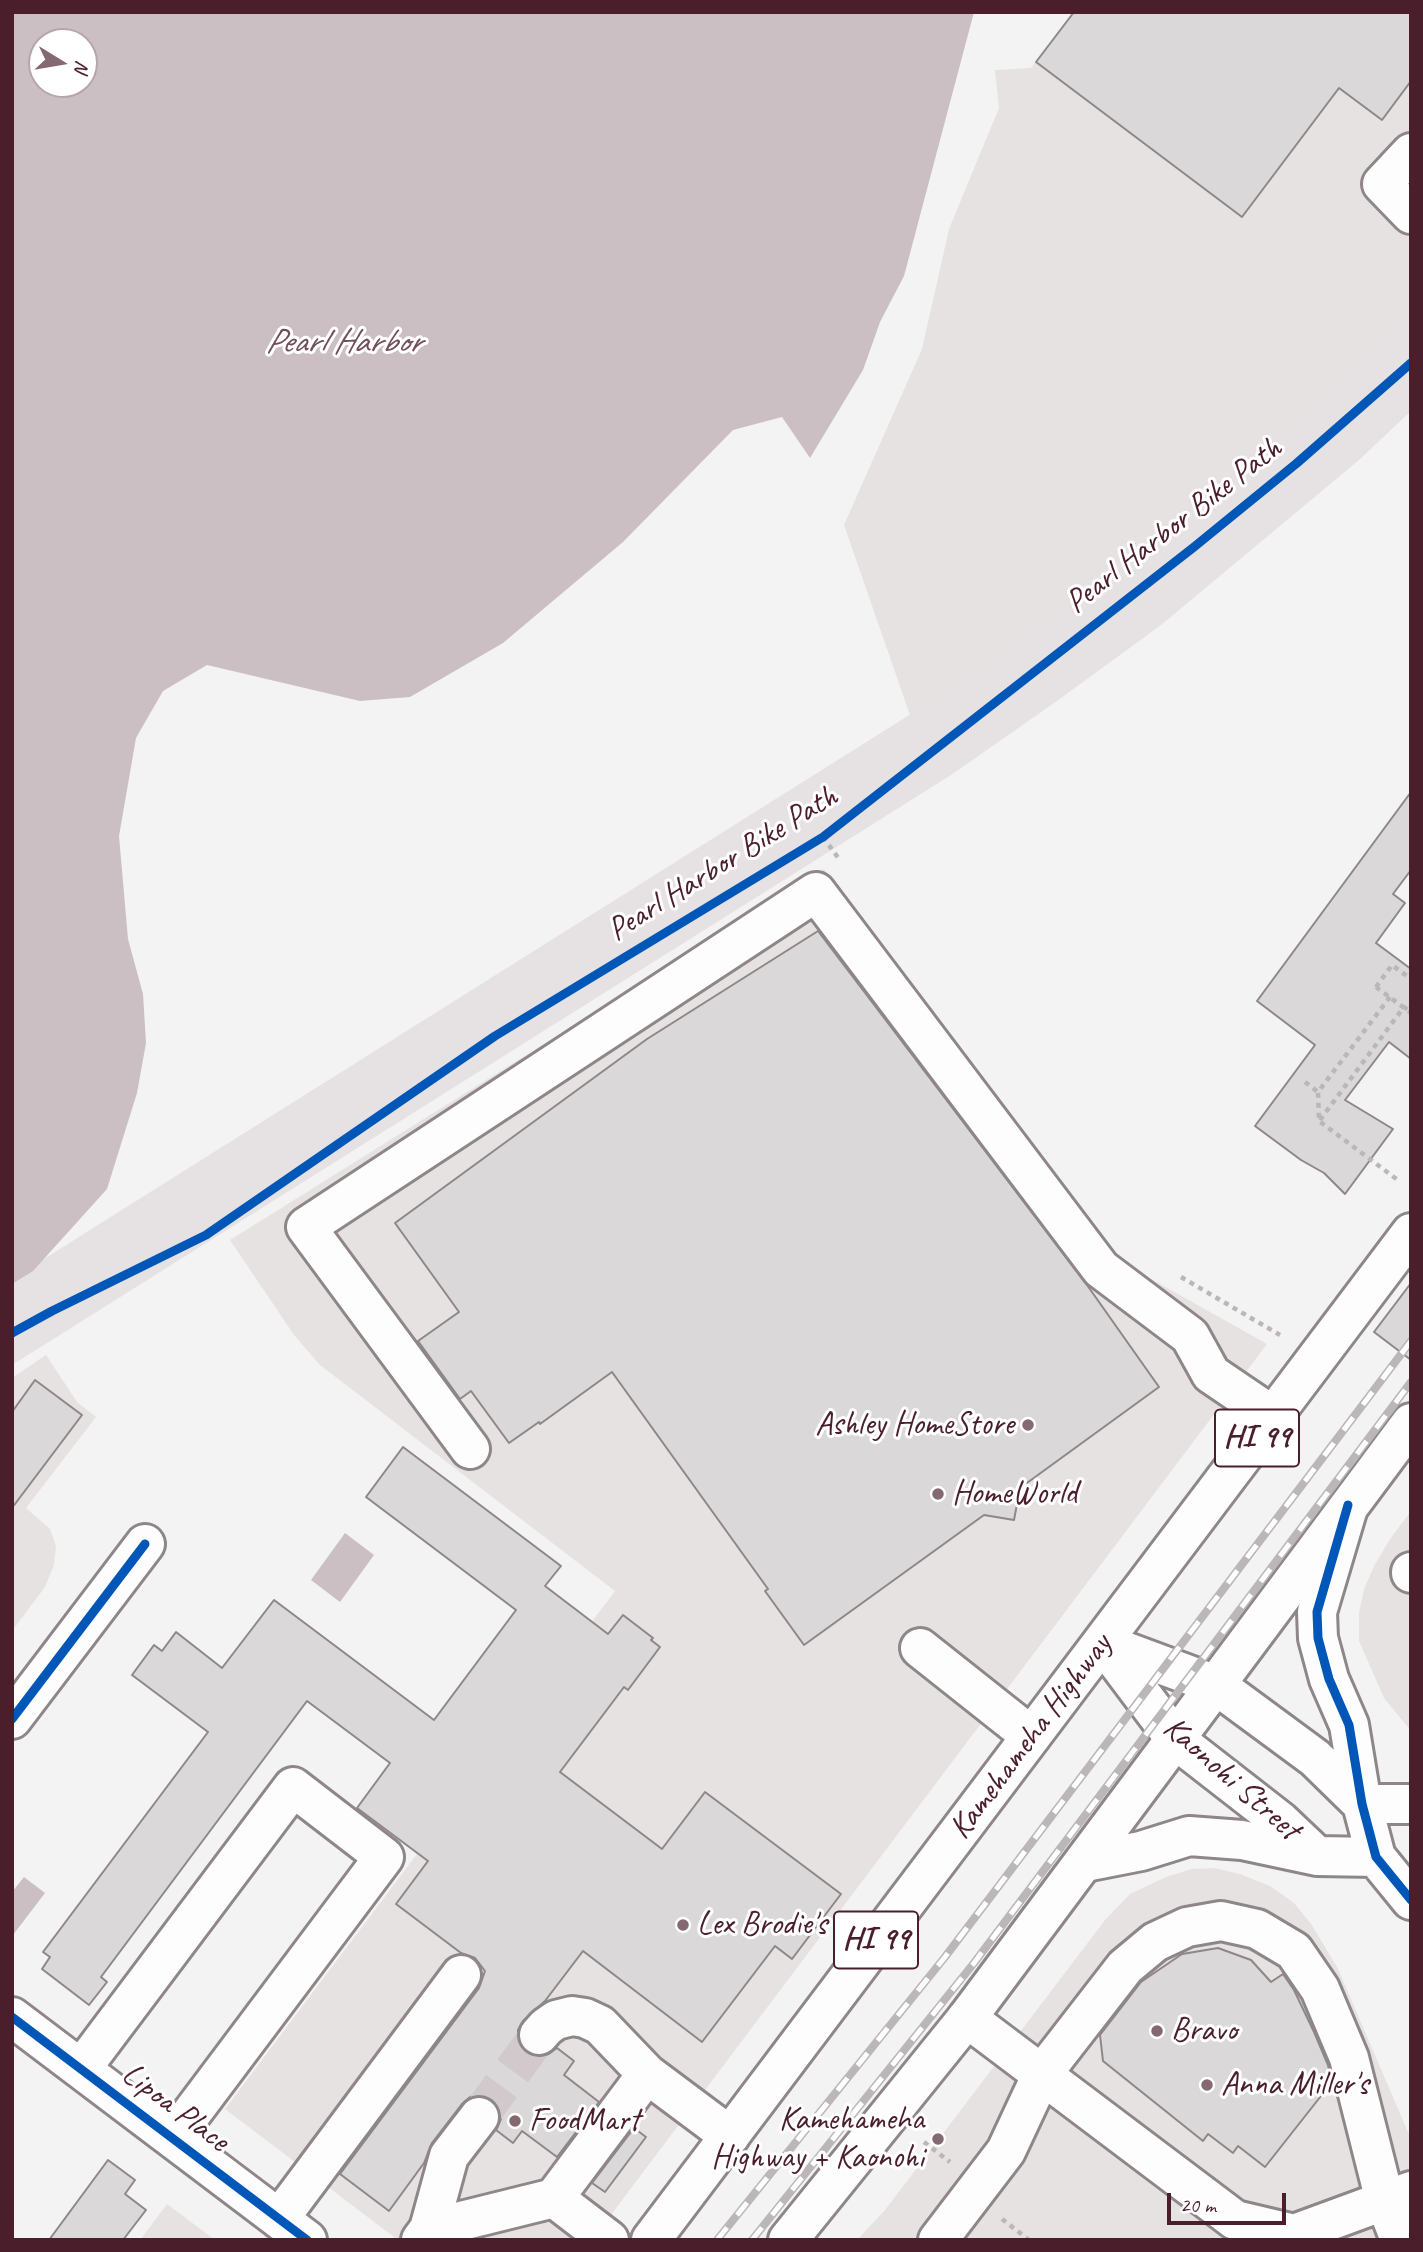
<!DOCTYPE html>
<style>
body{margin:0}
#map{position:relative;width:1423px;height:2252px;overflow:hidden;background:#f3f3f3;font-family:Caveat,sans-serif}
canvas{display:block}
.frame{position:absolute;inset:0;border:14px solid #4a1f2b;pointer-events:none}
.north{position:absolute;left:28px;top:28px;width:70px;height:70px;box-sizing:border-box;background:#fff;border:2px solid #b7a5aa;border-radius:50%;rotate:101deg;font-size:19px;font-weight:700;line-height:28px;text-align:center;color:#4a1f2b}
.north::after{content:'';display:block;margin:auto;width:24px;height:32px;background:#856971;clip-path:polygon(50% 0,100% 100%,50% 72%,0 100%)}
.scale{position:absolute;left:1167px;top:2193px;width:119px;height:32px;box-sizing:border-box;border:4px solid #4a1f2b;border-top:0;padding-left:9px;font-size:21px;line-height:24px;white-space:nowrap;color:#4a1f2b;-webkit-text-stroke:5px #fff;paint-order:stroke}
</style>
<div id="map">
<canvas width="1423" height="2252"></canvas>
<div class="frame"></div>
<div class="north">N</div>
<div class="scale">20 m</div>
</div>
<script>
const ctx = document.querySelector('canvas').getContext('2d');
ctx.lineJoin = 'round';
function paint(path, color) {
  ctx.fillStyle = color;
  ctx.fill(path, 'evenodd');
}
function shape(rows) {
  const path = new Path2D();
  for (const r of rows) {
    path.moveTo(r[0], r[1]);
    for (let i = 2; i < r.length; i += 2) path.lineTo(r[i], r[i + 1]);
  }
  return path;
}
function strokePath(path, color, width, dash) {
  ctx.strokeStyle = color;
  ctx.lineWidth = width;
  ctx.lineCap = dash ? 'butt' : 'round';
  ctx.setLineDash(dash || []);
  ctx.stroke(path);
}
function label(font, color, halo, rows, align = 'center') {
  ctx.font = font + ' Caveat,sans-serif';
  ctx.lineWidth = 6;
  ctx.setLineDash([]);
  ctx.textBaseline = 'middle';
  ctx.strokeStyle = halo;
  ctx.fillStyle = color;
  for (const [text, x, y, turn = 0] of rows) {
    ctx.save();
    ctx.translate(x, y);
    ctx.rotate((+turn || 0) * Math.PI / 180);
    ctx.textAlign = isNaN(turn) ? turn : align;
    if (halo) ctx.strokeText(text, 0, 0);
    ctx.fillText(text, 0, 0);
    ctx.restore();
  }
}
const built = shape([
 [1073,12,1411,12,1411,323,1237,481,912,721,844,525,922,349,949,229,999,108,995,70,1031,68],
 [824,869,1101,1242,1153,1280,1267,1344,592,2240,398,2240,225,2109,615,1591,320,1365,294,1335,230,1240],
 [46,1355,77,1402,96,1417,26,1508,50,1529,56,1546,54,1565,45,1587,12,1631,12,1378],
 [1411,1511,1411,1731,1384,1698,1359,1641,1359,1613,1364,1589,1375,1564,1390,1539],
 [1214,1868,1240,1874,1270,1886,1294,1903,1312,1925,1338,1969,1411,2139,1411,2240,857,2240,885,2210,1105,1920,1130,1894,1166,1877,1192,1869],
 [167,2204,215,2240,140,2240]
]);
const green = shape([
 [1411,312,1411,411,1359,460,1161,625,1057,701,951,775,12,1365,12,1279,938,697,1042,623,1243,465,1339,381]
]);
const water = shape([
 [12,12,974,12,904,276,880,322,863,370,810,458,782,417,733,430,623,542,503,643,410,697,360,701,207,665,163,691,136,738,119,836,128,939,143,994,146,1043,137,1093,107,1189,33,1271,12,1284],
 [42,42,84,42,84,84,42,84],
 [345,1533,374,1555,340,1602,311,1580],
 [24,1877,45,1893,13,1935,12,1892]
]);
const building = shape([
 [1074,12,1411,12,1411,81,1382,120,1339,88,1242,217,1036,62,1074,12],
 [1411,792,1411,870,1393,894,1405,903,1376,943,1411,969,1411,1059,1389,1042,1345,1100,1393,1129,1345,1194,1324,1173,1301,1160,1255,1126,1315,1045,1257,1001,1411,792],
 [818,931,1087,1285,1159,1387,1020,1488,1014,1520,984,1515,804,1645,765,1591,768,1589,612,1372,540,1424,539,1422,509,1443,471,1391,460,1399,418,1341,459,1312,395,1223,647,1039,818,931],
 [1411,1283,1411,1360,1374,1332,1411,1283],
 [35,1380,82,1415,12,1508,12,1412,35,1380],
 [403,1447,561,1566,545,1586,608,1634,623,1615,653,1638,651,1640,660,1647,628,1690,624,1687,560,1772,662,1849,705,1792,841,1894,792,1959,775,1946,702,2042,583,1951,545,2001,523,2021,518,2030,518,2041,525,2052,535,2056,547,2055,557,2048,574,2061,564,2075,599,2102,557,2157,522,2131,513,2143,496,2130,501,2119,499,2109,493,2100,483,2095,470,2097,462,2104,432,2143,424,2163,389,2211,340,2174,479,1988,485,1971,475,1958,461,1953,396,1904,428,1861,357,1808,390,1763,307,1701,101,1977,107,1982,89,2005,42,1969,50,1957,43,1952,208,1732,132,1675,154,1645,162,1651,176,1632,222,1668,274,1600,434,1720,516,1610,366,1497,403,1447],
 [1218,1948,1251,1960,1271,1982,1283,1974,1294,1990,1314,2032,1328,2065,1332,2082,1265,2167,1238,2146,1233,2153,1208,2134,1203,2141,1103,2061,1100,2035,1141,1982,1182,1954,1218,1948],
 [634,2128,646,2137,605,2192,592,2183,634,2128],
 [108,2160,135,2180,125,2194,146,2210,123,2240,49,2240,108,2160]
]);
const minorTunnel = shape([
 [479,2117,539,2035]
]);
const path = shape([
 [823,837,839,859],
 [1376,987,1392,965,1411,979],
 [1390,997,1318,1092,1319,1121,1399,1181],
 [1305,1082,1318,1092],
 [1320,1120,1404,1007,1411,1012],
 [1181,1277,1280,1335],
 [924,2142,950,2162],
 [1002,2219,1029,2240]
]);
const minor = shape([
 [1411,153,1382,184,1411,214],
 [470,1449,306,1227,816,892,1101,1269,1190,1336,1211,1374,1273,1416],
 [1347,1511,1317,1612,1318,1638,1329,1679,1349,1725,1362,1804,1376,1857,1411,1900],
 [1411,1572,1411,1573],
 [1103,1643,1216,1685,1315,1758,1362,1804],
 [1103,1643,1176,1740,1280,1821,1317,1856],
 [920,1648,1031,1736],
 [12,1719,145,1544],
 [1362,1804,1411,1804],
 [1085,1862,1141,1851,1189,1836,1242,1840,1317,1856,1376,1857],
 [12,2017,307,2240],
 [967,2018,1235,2220,1294,2234,1411,2191],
 [539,2035,546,2027,556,2020,572,2016,585,2018,600,2025,647,2074],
 [81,2069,293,1787,384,1857,173,2138],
 [279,2219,461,1975],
 [429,2229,449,2156,479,2117],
 [421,2240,429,2229,554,2198],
 [609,2240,554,2198,647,2074,730,2136],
 [938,2240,1006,2151,1042,2074,1125,1967,1155,1942,1187,1927,1221,1921,1257,1929,1294,1951,1320,1989,1349,2058,1385,2201,1400,2240]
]);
const major = shape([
 [651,2240,1411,1233],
 [788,2240,967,2018,1411,1423]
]);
const rail = shape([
 [717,2240,945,1957,1411,1341],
 [752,2240,974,1963,1411,1382]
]);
const pathBridge = shape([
 [1376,987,1411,1013]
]);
const cycleway = shape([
 [12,1333,52,1311,206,1235,495,1036,823,837,1194,547,1297,463,1411,363],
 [1348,1505,1317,1612,1318,1638,1329,1679,1349,1725,1362,1804,1376,1857,1411,1900],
 [12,1719,145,1544],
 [12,2017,307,2240]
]);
const markers = [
 [1028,1425,7,"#856971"],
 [938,1494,7,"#856971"],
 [683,1925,7,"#856971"],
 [1157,2031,7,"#856971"],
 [1207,2085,7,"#856971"],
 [515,2121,7,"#856971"],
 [938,2139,7,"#856971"]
];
const shields = [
 [1257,1438,84],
 [876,1940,84]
];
const shieldNames = [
 ["HI 99",1257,1438],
 ["HI 99",876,1940]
];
const streetNames = [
 ["Pearl Harbor Bike Path",1174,526,-38],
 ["Pearl Harbor Bike Path",723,864,-32],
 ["Kamehameha Highway",1031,1737,-53],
 ["Kaonohi Street",1231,1779,41],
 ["Lipoa Place",175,2108,37]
];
const poiNames = [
 ["Ashley HomeStore",1014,1425,"right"],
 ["HomeWorld",952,1494],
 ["Lex Brodie's",697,1925],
 ["Bravo",1171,2031],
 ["Anna Miller's",1221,2085],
 ["Kamehameha",924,2120,"right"],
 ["Highway + Kaonohi",924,2158,"right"],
 ["FoodMart",529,2121]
];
const waterNames = [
 ["Pearl Harbor",343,343]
];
paint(built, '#e6e2e2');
paint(green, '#e6e1e2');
paint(water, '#cbbfc3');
paint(building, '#dad8d9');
strokePath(building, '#8e8688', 2);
strokePath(minorTunnel, '#d1c9cb', 38, [38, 19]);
strokePath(minor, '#8e8688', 44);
strokePath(major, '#8e8688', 44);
strokePath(path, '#bbb6b8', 4.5, [5, 5]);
strokePath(minor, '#fdfdfd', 38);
strokePath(major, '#fdfdfd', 38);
strokePath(rail, '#bbb6b8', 8);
strokePath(rail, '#fff', 5, [16]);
strokePath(pathBridge, '#bbb6b8', 4.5, [5, 5]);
strokePath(cycleway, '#0057b8', 9);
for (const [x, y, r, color] of markers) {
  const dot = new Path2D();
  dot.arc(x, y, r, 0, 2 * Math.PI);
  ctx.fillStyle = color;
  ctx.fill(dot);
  strokePath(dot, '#fff', 2.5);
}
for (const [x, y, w] of shields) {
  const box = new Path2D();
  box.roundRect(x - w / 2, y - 28.5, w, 57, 5);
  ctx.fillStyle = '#fff';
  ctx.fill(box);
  strokePath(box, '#4a1f2b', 2);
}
label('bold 32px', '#4a1f2b', null, shieldNames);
label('33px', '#4a1f2b', '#fff', streetNames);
label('33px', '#4a1f2b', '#fff', poiNames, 'left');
label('italic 35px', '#714f59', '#fff', waterNames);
</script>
